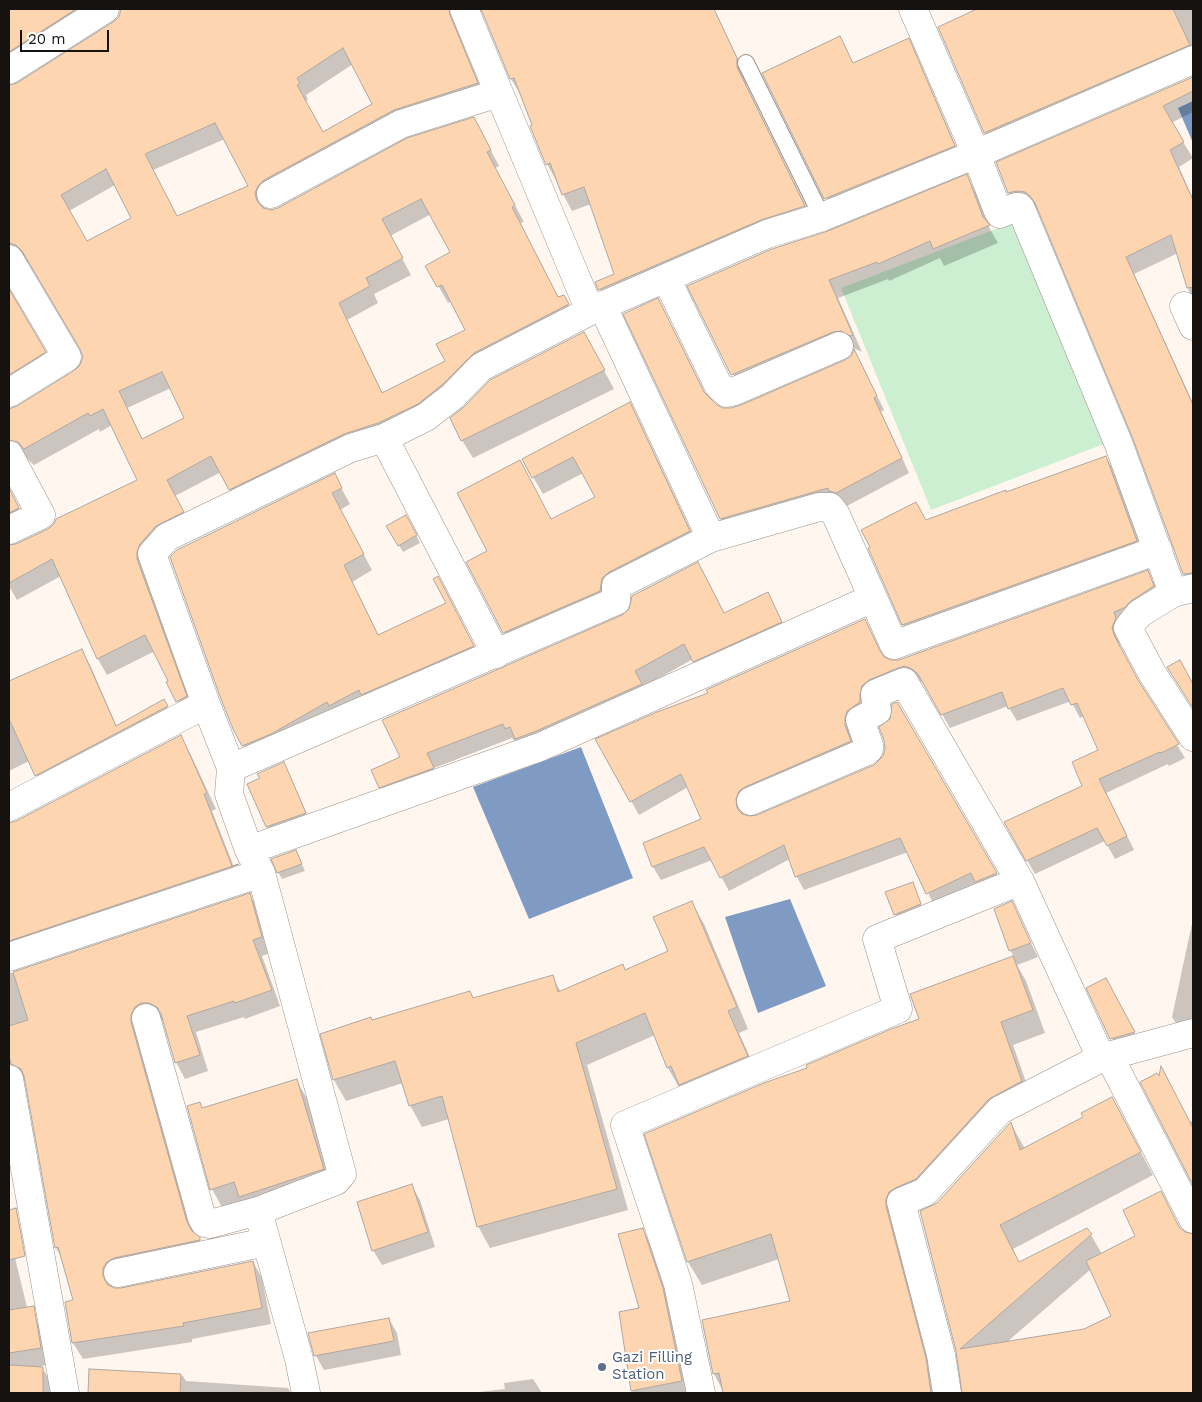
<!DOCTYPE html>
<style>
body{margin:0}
#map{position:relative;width:1202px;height:1402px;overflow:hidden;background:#fef6ef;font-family:"Work Sans",sans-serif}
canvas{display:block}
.frame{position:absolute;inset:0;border:10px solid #16120f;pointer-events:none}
.scale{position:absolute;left:20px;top:30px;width:89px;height:22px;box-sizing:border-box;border:2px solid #16120f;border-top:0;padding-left:6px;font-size:15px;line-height:18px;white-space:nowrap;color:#16120f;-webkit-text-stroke:4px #fff;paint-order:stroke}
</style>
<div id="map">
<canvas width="1202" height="1402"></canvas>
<div class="frame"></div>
<div class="scale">20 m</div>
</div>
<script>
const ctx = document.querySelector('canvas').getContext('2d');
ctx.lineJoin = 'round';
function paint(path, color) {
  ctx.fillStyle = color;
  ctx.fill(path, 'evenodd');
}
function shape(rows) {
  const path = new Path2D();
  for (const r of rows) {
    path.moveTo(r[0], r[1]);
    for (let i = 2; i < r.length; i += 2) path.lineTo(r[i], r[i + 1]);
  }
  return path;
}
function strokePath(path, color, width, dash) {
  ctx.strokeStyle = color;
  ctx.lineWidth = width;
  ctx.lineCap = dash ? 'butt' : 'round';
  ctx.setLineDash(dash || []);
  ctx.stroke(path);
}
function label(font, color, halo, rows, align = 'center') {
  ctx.font = font + ' "Work Sans",sans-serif';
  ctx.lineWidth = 4;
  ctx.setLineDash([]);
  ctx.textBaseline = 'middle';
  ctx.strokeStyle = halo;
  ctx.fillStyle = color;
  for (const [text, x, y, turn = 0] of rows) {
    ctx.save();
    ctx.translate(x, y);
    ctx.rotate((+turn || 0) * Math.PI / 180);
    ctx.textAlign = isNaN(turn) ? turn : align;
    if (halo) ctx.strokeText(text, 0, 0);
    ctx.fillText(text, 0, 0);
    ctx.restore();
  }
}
const green = shape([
 [1017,221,1109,442,931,510,841,288]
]);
const water = shape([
 [1193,101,1193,143,1178,108],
 [581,747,633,878,529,919,473,787],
 [790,899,826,986,758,1013,725,917]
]);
const shadow = shape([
 [9,9,714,9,746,76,746,85,814,222,609,306,596,282,616,274,591,204,572,211,563,194,558,180,556,180,547,164,534,126,521,95,511,79,484,13,476,9,457,25,458,32,486,100,403,126,266,203,264,209,271,211,483,135,499,166,495,168,524,222,520,223,558,299,565,299,577,321,452,401,239,505,221,472,175,496,192,528,165,543,195,713,187,717,168,682,170,681,155,651,107,675,98,659,61,576,17,600,9,586,9,546,16,545,48,530,138,481,112,425,100,432,99,429,34,465,25,457,9,428,9,410,18,407,76,371,82,366,84,357,82,349,33,268,28,262,19,259,9,263,9,87,18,84,114,23,120,16,121,11,114,9,9,74],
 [353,64,374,105,323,133,305,101,308,100,306,95],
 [225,139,250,186,177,217,153,170],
 [115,185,133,219,86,242,69,211],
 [431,214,452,252,427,266,448,303,452,301,467,330,447,362,383,394,347,320,378,303,374,294,411,275,390,236],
 [171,388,186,418,143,440,127,408],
 [980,9,1193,9,1193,63,995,149,985,133,940,28],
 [839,37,853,64,908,40,916,54,962,160,834,212,764,74],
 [1193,78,1193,112,1171,123,1193,158,1179,167,1193,199,1193,298,1189,291,1178,253,1134,274,1193,403,1193,590,1184,574,1135,439,1040,212,1035,208,1019,209,1009,193,998,163],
 [967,176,976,193,990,229,998,243,944,266,940,258,889,281,888,279,838,298,862,352,851,347,742,392,689,286,828,233],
 [9,292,54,369,9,397],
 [658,300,706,395,716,406,724,410,741,407,862,365,884,410,881,412,909,473,845,507,729,533,721,519],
 [594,352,614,389,473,458,462,440],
 [630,404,639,420,699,548,513,649,504,632,552,520,597,498,583,473,543,494,533,477],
 [1106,457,1114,471,1144,555,912,639,903,625,870,549,926,522],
 [334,475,350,504,340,510,372,570,352,582,379,636,448,603,447,593,482,662,252,761,234,729],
 [9,489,28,524,9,534],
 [410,523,420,543,403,552,388,527],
 [1147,572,1155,585,1161,600,1123,632,1119,641,1121,650,1141,687,1185,758,1169,766,1168,764,1106,793,1134,850,1115,859,1105,841,1035,874,1006,823,1084,786,1100,751,1084,716,1080,718,1071,701,1017,721,1008,706,950,728,927,688,922,682,914,680,852,732,852,740,858,755,746,805,743,815,749,818,758,817,875,766,884,757,897,703,1004,887,935,907,908,852,804,890,797,877,790,859,729,891,712,860,661,880,653,867,644,844,703,819,688,787,639,815,597,740,710,694,865,620,883,658,891,662,899,661],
 [767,594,789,637,702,676,693,659,525,753,512,738,434,768,441,783,388,802,380,787,372,770,725,615],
 [82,651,91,667,117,727,164,701,173,717,45,791,29,761,9,771,9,681],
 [180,737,190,753,216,809,212,811,234,867,238,865,247,881,9,962,9,824,17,822],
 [283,764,291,778,313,828,275,841,267,827,249,785,262,779],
 [296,851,305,871,282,879,278,872],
 [912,883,924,911,899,921,887,893],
 [250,895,259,911,270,953,262,956,280,1006,245,1019,244,1017,196,1032,208,1071,185,1079,176,1062,165,1022,160,1019,140,1040,194,1235,199,1238,209,1255,112,1284,112,1288,121,1290,253,1262,262,1278,271,1324,192,1339,192,1342,83,1359,73,1343,75,1302,63,1260,56,1248,27,1082,15,1080,9,1083,9,973,14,973],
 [692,903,704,924,748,1029,739,1033,759,1077,680,1089,668,1068,655,1035,587,1065,628,1210,490,1248,478,1226,449,1119,422,1127,410,1105,403,1083,346,1101,334,1080,372,1022,470,992,474,999,552,976,561,992,626,971,669,952],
 [1011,903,1038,957,1017,965,1026,981,1045,1033,1013,1045,1034,1105,1002,1123,908,1211,940,1393,724,1393,714,1374,703,1321,791,1302,779,1259,702,1285,688,1262,646,1134,809,1069,921,1020,912,995,1014,957,1010,950],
 [1193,919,1193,1033,1185,1038,1172,1017],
 [1088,989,1114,994,1142,1047,1119,1053],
 [1161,1069,1190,1122,1193,1120,1193,1183,1142,1083,1159,1079],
 [296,1080,308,1100,335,1189,223,1209,212,1189,203,1109],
 [1112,1098,1153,1175,1013,1249,1019,1263,1091,1235,1102,1254,1137,1236,1160,1193,1182,1231,1193,1236,1193,1393,963,1393,937,1204,1011,1124,1025,1149,1085,1117],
 [1091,1269,1113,1316,1084,1330,1007,1342],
 [412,1186,420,1200,435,1247,382,1265,373,1250],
 [642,1229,651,1244,671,1304,689,1393,634,1393,632,1391,620,1313,641,1309],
 [9,1233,30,1320,35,1319,45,1335,50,1364,41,1366,52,1384,52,1393,9,1393],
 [389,1319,397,1333,401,1355,324,1370,316,1356],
 [91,1370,183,1376,186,1381,288,1388,291,1393,89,1393],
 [533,1379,542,1393,471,1393,505,1389,504,1383]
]);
const building = shape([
 [9,9,76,9,9,52,9,9],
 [121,9,449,9,450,15,478,83,394,110,264,180,258,186,255,193,257,201,263,208,271,210,278,208,407,138,474,117,491,150,487,152,515,205,512,207,558,297,564,295,569,304,474,353,443,384,418,404,378,423,344,434,229,490,211,456,167,480,184,512,156,526,140,544,137,552,137,559,187,696,176,702,166,682,168,681,145,635,97,659,52,559,9,583,9,545,16,544,48,529,54,524,56,519,137,480,103,409,90,416,88,413,24,449,18,442,9,440,9,409,17,406,75,370,80,365,83,357,80,349,22,251,16,245,9,243,9,85,17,83,113,22,119,17,121,9],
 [343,48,372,104,323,132,297,85,300,83,297,78,343,48],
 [215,123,248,186,177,216,145,154,215,123],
 [106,169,131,218,87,241,61,195,106,169],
 [421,199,450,252,425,266,437,287,442,285,465,330,436,344,445,361,382,393,339,303,370,286,366,278,403,258,382,219,421,199],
 [162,372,184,418,142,439,119,391,162,372],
 [481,9,714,9,737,58,737,67,805,206,761,220,598,290,595,282,614,274,584,187,562,195,550,163,546,165,530,126,532,125,514,78,510,79,481,9],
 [977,9,1173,9,1190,45,984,133,938,27,977,9],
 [840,36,853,63,909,38,955,146,824,199,762,73,840,36],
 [1193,77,1193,91,1163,106,1184,142,1170,150,1193,200,1193,287,1187,288,1171,235,1126,257,1193,405,1193,573,1183,574,1133,439,1035,203,1030,196,1025,192,1016,191,1008,193,996,162,1193,77],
 [967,174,983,217,990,225,933,249,930,241,878,264,877,262,829,280,853,335,850,336,841,331,833,332,731,375,687,286,772,249,828,231,967,174],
 [9,289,46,352,9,375,9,289],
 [658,298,704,392,717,405,723,408,731,408,741,405,845,360,851,356,854,349,877,396,874,398,902,458,836,493,829,491,828,488,720,519,623,314,658,298],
 [584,332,605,370,461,441,450,418,464,407,490,380,584,332],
 [630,402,690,531,609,572,602,578,600,591,503,633,466,562,487,551,457,493,520,460,551,519,595,497,573,457,532,478,522,459,630,402],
 [1106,456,1137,541,902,625,868,548,870,547,861,530,916,502,926,520,1006,490,1006,492,1106,456],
 [335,473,342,488,332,493,364,554,344,565,378,635,446,603,433,579,438,576,474,646,361,695,359,690,329,706,327,702,271,734,242,746,233,729,221,699,170,557,177,550,335,473],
 [9,488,19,508,9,513,9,488],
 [406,515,417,535,398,546,386,526,406,515],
 [698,562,724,613,768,592,782,622,693,662,684,644,635,671,642,684,534,732,515,739,510,727,505,729,503,724,427,753,434,768,379,788,371,770,400,757,382,720,622,615,629,609,632,596,698,562],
 [1148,570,1154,586,1131,601,1124,608,1114,612,1116,618,1112,627,1114,635,1138,680,1179,744,1161,753,1160,752,1099,779,1127,836,1107,846,1097,828,1026,861,1004,822,1082,786,1072,762,1098,750,1077,703,1071,705,1063,688,1008,709,1002,692,941,715,918,674,912,669,905,666,898,668,869,680,862,686,860,695,860,702,847,711,845,718,845,725,851,741,745,787,739,791,736,799,737,808,742,814,749,816,757,815,874,765,883,756,885,749,884,740,879,727,890,719,892,704,897,702,997,873,975,882,971,873,926,894,900,838,795,877,784,845,720,878,704,847,652,867,643,843,701,819,681,774,630,802,595,739,657,712,708,693,706,690,865,619,880,651,884,657,891,660,899,660,1148,570],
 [82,649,116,726,164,699,168,706,35,776,9,719,9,681,82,649],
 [1180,660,1193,684,1193,708,1167,667,1180,660],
 [181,735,207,793,204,794,232,866,239,864,9,941,9,823,16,821,181,735],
 [284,762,306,813,266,827,247,784,260,778,257,774,284,762],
 [296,850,302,864,277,873,271,859,296,850],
 [913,882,921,904,894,915,885,892,913,882],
 [250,893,262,937,253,940,272,990,235,1003,234,1001,187,1016,200,1055,175,1063,161,1014,157,1007,149,1003,141,1003,135,1007,131,1015,131,1022,187,1222,192,1231,200,1237,200,1240,114,1258,107,1262,103,1268,103,1276,107,1284,114,1288,121,1288,253,1261,262,1308,183,1323,184,1326,72,1343,65,1302,73,1300,58,1247,55,1248,24,1076,21,1069,11,1064,9,1055,9,1026,28,1020,13,972,250,893],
 [692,901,737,1007,728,1011,748,1056,679,1085,671,1066,667,1068,645,1013,576,1043,617,1189,477,1227,442,1096,409,1106,395,1061,333,1080,320,1034,371,1017,372,1020,470,991,473,998,553,975,558,992,623,964,625,970,668,951,653,917,692,901],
 [1012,901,1031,943,1009,951,994,909,1012,901],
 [1013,956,1033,1010,1001,1022,1022,1081,989,1099,916,1179,895,1188,889,1192,886,1199,886,1206,926,1358,931,1393,723,1393,719,1373,713,1374,702,1320,790,1301,771,1234,687,1262,644,1134,764,1083,807,1068,806,1065,891,1029,919,1019,910,994,1013,956],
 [1106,978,1135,1032,1110,1039,1086,988,1106,978],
 [1161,1066,1193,1128,1193,1185,1140,1082,1157,1073,1159,1076,1161,1066],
 [297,1079,324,1169,239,1197,234,1182,210,1190,187,1106,200,1102,202,1108,297,1079],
 [1112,1097,1141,1152,1000,1225,1019,1262,1087,1228,1092,1234,960,1349,1084,1329,1111,1316,1086,1261,1135,1236,1123,1210,1161,1191,1179,1227,1185,1232,1193,1234,1193,1393,962,1393,956,1351,920,1211,937,1203,1010,1123,1011,1122,1020,1150,1083,1117,1081,1113,1112,1097],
 [412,1184,428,1232,372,1251,357,1202,412,1184],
 [16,1208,25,1256,9,1260,9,1210,16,1208],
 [643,1228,663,1288,682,1381,631,1391,619,1312,639,1308,618,1234,643,1228],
 [34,1306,41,1348,9,1353,9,1310,34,1306],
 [389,1318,394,1341,314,1356,308,1333,389,1318],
 [9,1365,43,1367,43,1393,9,1393,9,1365],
 [89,1369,181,1374,180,1393,88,1393,89,1369]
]);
const service = shape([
 [746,63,822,217]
]);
const minor = shape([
 [464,9,590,311],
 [913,9,976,154,998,211,1000,214,1016,207,1019,207,1021,209,1119,445,1173,593],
 [9,70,105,9],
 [271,194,401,124,499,93],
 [9,259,67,357,9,393],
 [666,278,718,385,727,393,735,391,839,346],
 [602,305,711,538],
 [1184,306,1193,326],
 [384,438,496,654],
 [9,455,41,515,9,530],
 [1193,588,1173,593,1139,614,1128,628,1152,673,1193,737],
 [231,768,616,601,616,586,711,538,819,507,830,507,836,515,894,645,1158,550],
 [751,801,865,752,869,749,869,745,860,720,877,711,875,694,904,682,1020,881],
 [9,807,206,704],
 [249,850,540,747,873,598],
 [9,957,261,873],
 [146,1018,202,1218,205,1223,210,1224,258,1211],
 [1109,1056,1193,1219],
 [9,1079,65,1393],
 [118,1273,266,1242],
 [306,1393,299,1359,258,1211,336,1181,342,1174,261,873,249,850,229,794,231,768,206,704,152,554,167,537,351,448,384,438,426,417,453,396,481,367,590,311,767,234,822,217,976,154,1193,60],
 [701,1393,678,1284,625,1125,898,1009,877,939,1020,881,1101,1058],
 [947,1393,941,1355,901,1202,925,1192,1000,1110,1101,1058,1193,1033]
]);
const markers = [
 [602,1367,5,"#5c6f8a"]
];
const serviceNames = [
 ["Gazi Filling",612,1358],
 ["Station",612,1375]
];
paint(green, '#ccefd1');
paint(water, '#809bc3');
paint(shadow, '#0003');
paint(building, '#fdd5b0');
strokePath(building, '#b0a79f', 1);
strokePath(service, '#9b928a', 18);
strokePath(minor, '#9b928a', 29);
strokePath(service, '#fff', 16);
strokePath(minor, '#fff', 28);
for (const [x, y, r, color] of markers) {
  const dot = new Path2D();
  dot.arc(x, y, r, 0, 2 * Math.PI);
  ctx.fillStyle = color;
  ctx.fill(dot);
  strokePath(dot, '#fff', 2);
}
label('15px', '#4e5e75', '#fff', serviceNames, 'left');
</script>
